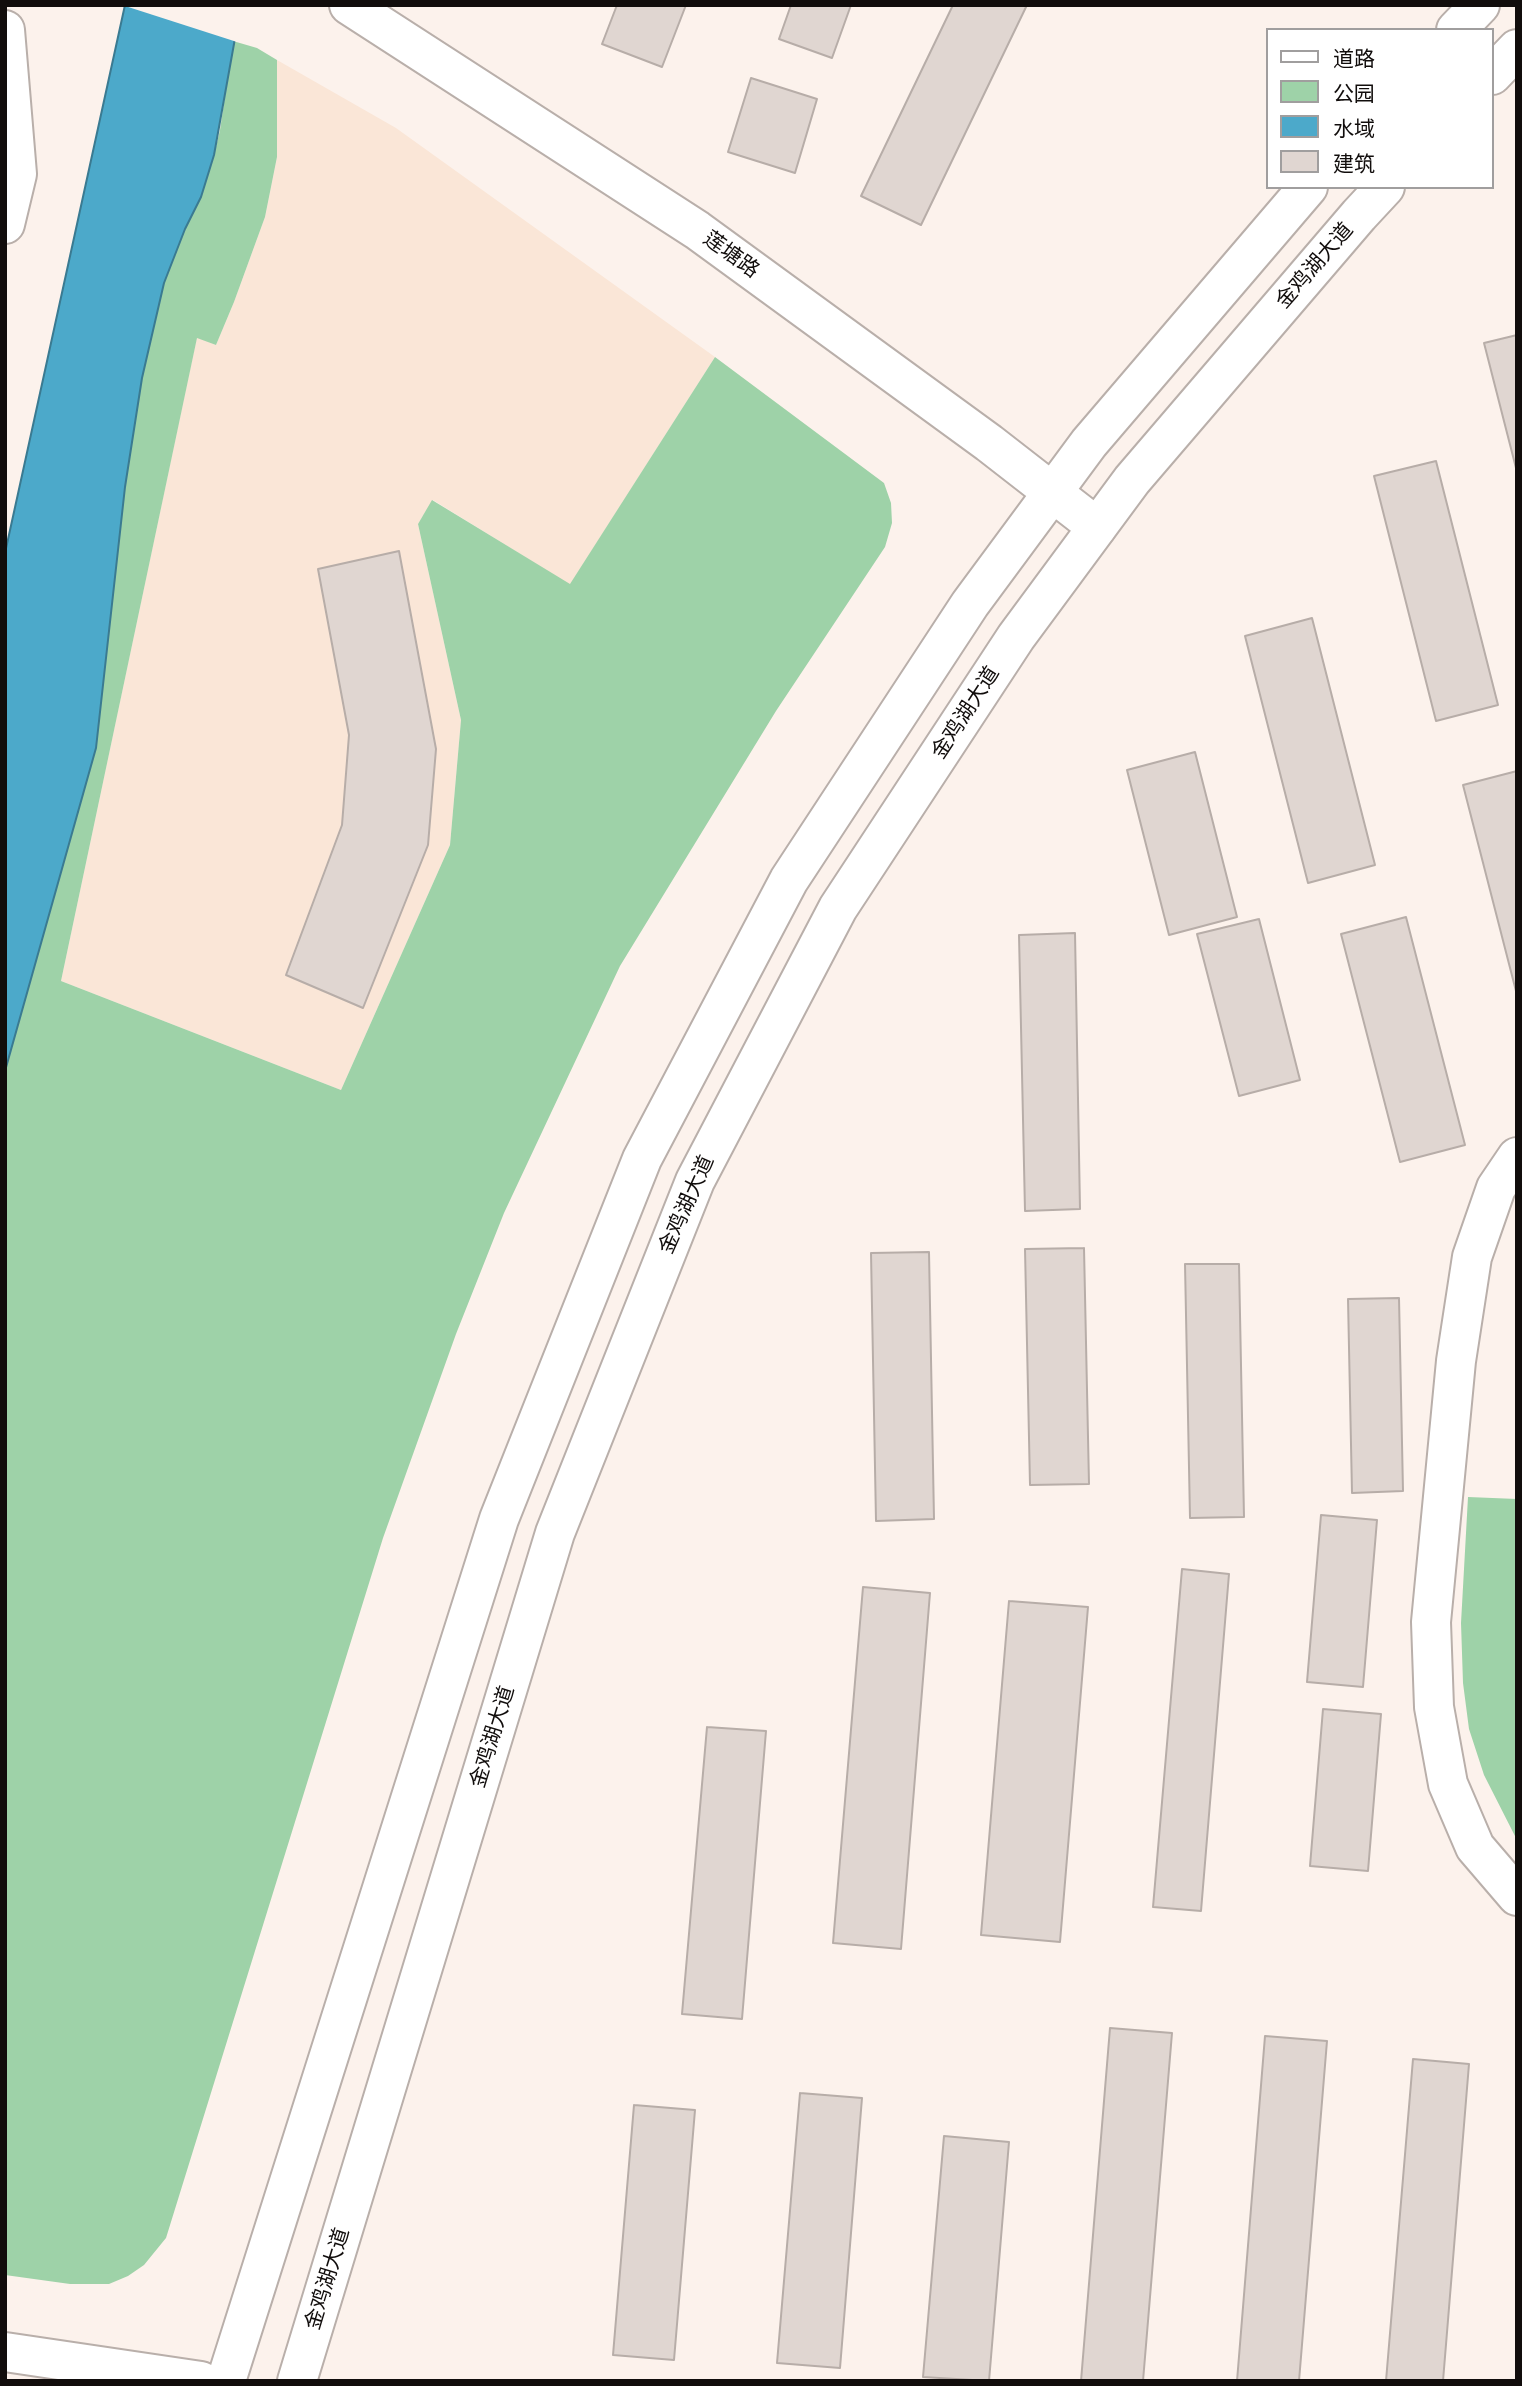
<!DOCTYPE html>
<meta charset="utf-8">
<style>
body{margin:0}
#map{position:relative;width:1522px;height:2386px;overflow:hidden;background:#fcf2ec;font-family:Manrope,"Noto Sans SC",sans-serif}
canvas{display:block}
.frame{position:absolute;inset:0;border:7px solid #110d0c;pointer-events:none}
.legend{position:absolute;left:1266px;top:28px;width:228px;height:161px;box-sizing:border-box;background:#fff;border:2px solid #a09e9e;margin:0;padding:9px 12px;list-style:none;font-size:21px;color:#110d0c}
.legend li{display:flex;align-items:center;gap:14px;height:35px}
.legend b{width:35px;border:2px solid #a09e9e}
</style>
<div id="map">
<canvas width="1522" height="2386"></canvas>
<div class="frame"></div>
<ul class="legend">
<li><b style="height:9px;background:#fff"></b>道路</li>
<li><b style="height:19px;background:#9ed2a8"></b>公园</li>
<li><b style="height:19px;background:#4ca9ca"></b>水域</li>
<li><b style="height:19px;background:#e0d6d1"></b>建筑</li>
</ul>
</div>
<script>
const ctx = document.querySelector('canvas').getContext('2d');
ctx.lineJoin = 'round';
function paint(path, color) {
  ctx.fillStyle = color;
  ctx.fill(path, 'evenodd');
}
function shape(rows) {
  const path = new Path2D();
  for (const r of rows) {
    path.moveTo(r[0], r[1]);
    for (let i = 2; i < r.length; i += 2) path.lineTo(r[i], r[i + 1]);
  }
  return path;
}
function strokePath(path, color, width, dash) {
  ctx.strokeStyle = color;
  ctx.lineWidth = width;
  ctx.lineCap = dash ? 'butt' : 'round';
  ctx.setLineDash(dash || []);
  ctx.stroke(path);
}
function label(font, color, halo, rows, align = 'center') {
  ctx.font = font + ' Manrope,"Noto Sans SC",sans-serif';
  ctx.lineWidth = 5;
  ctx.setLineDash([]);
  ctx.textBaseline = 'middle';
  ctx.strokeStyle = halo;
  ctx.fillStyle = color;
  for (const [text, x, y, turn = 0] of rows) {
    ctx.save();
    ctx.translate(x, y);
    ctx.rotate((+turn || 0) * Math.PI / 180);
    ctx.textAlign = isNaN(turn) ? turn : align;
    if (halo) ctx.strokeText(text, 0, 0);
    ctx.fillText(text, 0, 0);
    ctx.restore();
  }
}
const commercial = shape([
 [277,60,396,128,715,357,570,585,433,500,418,524,461,720,450,845,341,1090,61,981,197,337,216,345,234,302,265,217,277,157]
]);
const green = shape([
 [233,41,257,48,277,60,277,157,265,217,234,302,216,345,197,338,61,981,341,1090,450,845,461,720,418,524,432,500,570,584,715,357,884,483,891,503,892,523,885,547,776,711,620,966,504,1213,456,1334,383,1538,166,2238,144,2265,128,2276,109,2284,70,2284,5,2275,5,1071,96,748,125,487,142,378,164,283,185,229,201,197,214,155,220,130],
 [1468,1497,1517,1499,1517,1840,1484,1775,1469,1729,1463,1683,1461,1623]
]);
const water = shape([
 [125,5,241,5,214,155,201,197,185,229,164,283,142,378,125,487,96,748,5,1071,5,553,125,5]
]);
const pier = shape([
 [122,5,245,5,237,42]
]);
const building = shape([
 [617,5,686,5,662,67,602,44,617,5],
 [791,5,851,5,832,58,779,39,791,5],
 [953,5,1027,5,921,225,861,196,953,5],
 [751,78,817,99,795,173,728,152,751,78],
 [1517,335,1517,472,1484,343,1517,335],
 [1436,461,1498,705,1436,721,1374,476,1436,461],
 [399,551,436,749,428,845,363,1008,286,975,342,825,349,735,318,569,399,551],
 [1312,618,1375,865,1308,883,1245,636,1312,618],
 [1195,752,1237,917,1169,935,1127,770,1195,752],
 [1517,771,1517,995,1463,785,1517,771],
 [1406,917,1465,1145,1400,1162,1341,934,1406,917],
 [1259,919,1300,1080,1239,1096,1197,934,1259,919],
 [1075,933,1080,1209,1025,1211,1019,935,1075,933],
 [1084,1248,1089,1484,1030,1485,1025,1249,1084,1248],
 [929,1252,934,1519,876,1521,871,1253,929,1252],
 [1185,1264,1239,1264,1244,1517,1190,1518,1185,1264],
 [1399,1298,1403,1491,1352,1493,1348,1299,1399,1298],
 [1321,1515,1377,1520,1363,1687,1307,1682,1321,1515],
 [1182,1569,1229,1574,1201,1911,1153,1907,1182,1569],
 [863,1587,930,1593,901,1949,833,1943,863,1587],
 [1009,1601,1088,1607,1060,1942,981,1935,1009,1601],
 [1323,1709,1381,1714,1368,1871,1310,1866,1323,1709],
 [707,1727,766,1731,742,2019,682,2014,707,1727],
 [1110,2028,1172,2033,1143,2381,1081,2381,1110,2028],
 [1265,2036,1327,2041,1299,2381,1237,2381,1265,2036],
 [1413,2059,1469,2064,1443,2381,1386,2381,1413,2059],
 [800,2093,862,2098,840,2368,777,2363,800,2093],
 [634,2105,695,2110,674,2360,613,2355,634,2105],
 [944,2136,1009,2142,989,2381,923,2377,944,2136]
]);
const street = shape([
 [5,30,17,174,5,224],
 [1517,1157,1496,1188,1472,1257,1456,1361,1431,1622,1434,1707,1448,1784,1475,1847,1517,1896]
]);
const secondary = shape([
 [349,5,697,230,989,443,1097,527]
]);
const primary = shape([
 [1456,30,1480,5],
 [1492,75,1517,49],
 [5,2352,201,2381],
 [226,2381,499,1519,642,1159,789,880,970,604,1089,443,1308,187],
 [297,2381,555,1533,695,1181,838,908,1016,637,1132,480,1359,215,1385,187]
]);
const streetNames = [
 ["莲塘路",731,255,36],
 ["金鸡湖大道",1315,266,-49],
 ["金鸡湖大道",966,713,-57],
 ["金鸡湖大道",687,1205,-66],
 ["金鸡湖大道",493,1737,-73],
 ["金鸡湖大道",328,2279,-73]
];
paint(commercial, '#fae6d7');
paint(green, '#9ed2a8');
paint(water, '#4ca9ca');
strokePath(water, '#3a7a91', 2);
paint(pier, '#fcf2ec');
paint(building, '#e0d6d1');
strokePath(building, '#b7ada8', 2);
strokePath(street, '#b9afaa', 42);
strokePath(secondary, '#b9afaa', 42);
strokePath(primary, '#b9afaa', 42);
strokePath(street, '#fff', 38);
strokePath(secondary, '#fff', 38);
strokePath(primary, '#fff', 38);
label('21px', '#110d0c', '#fff', streetNames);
</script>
